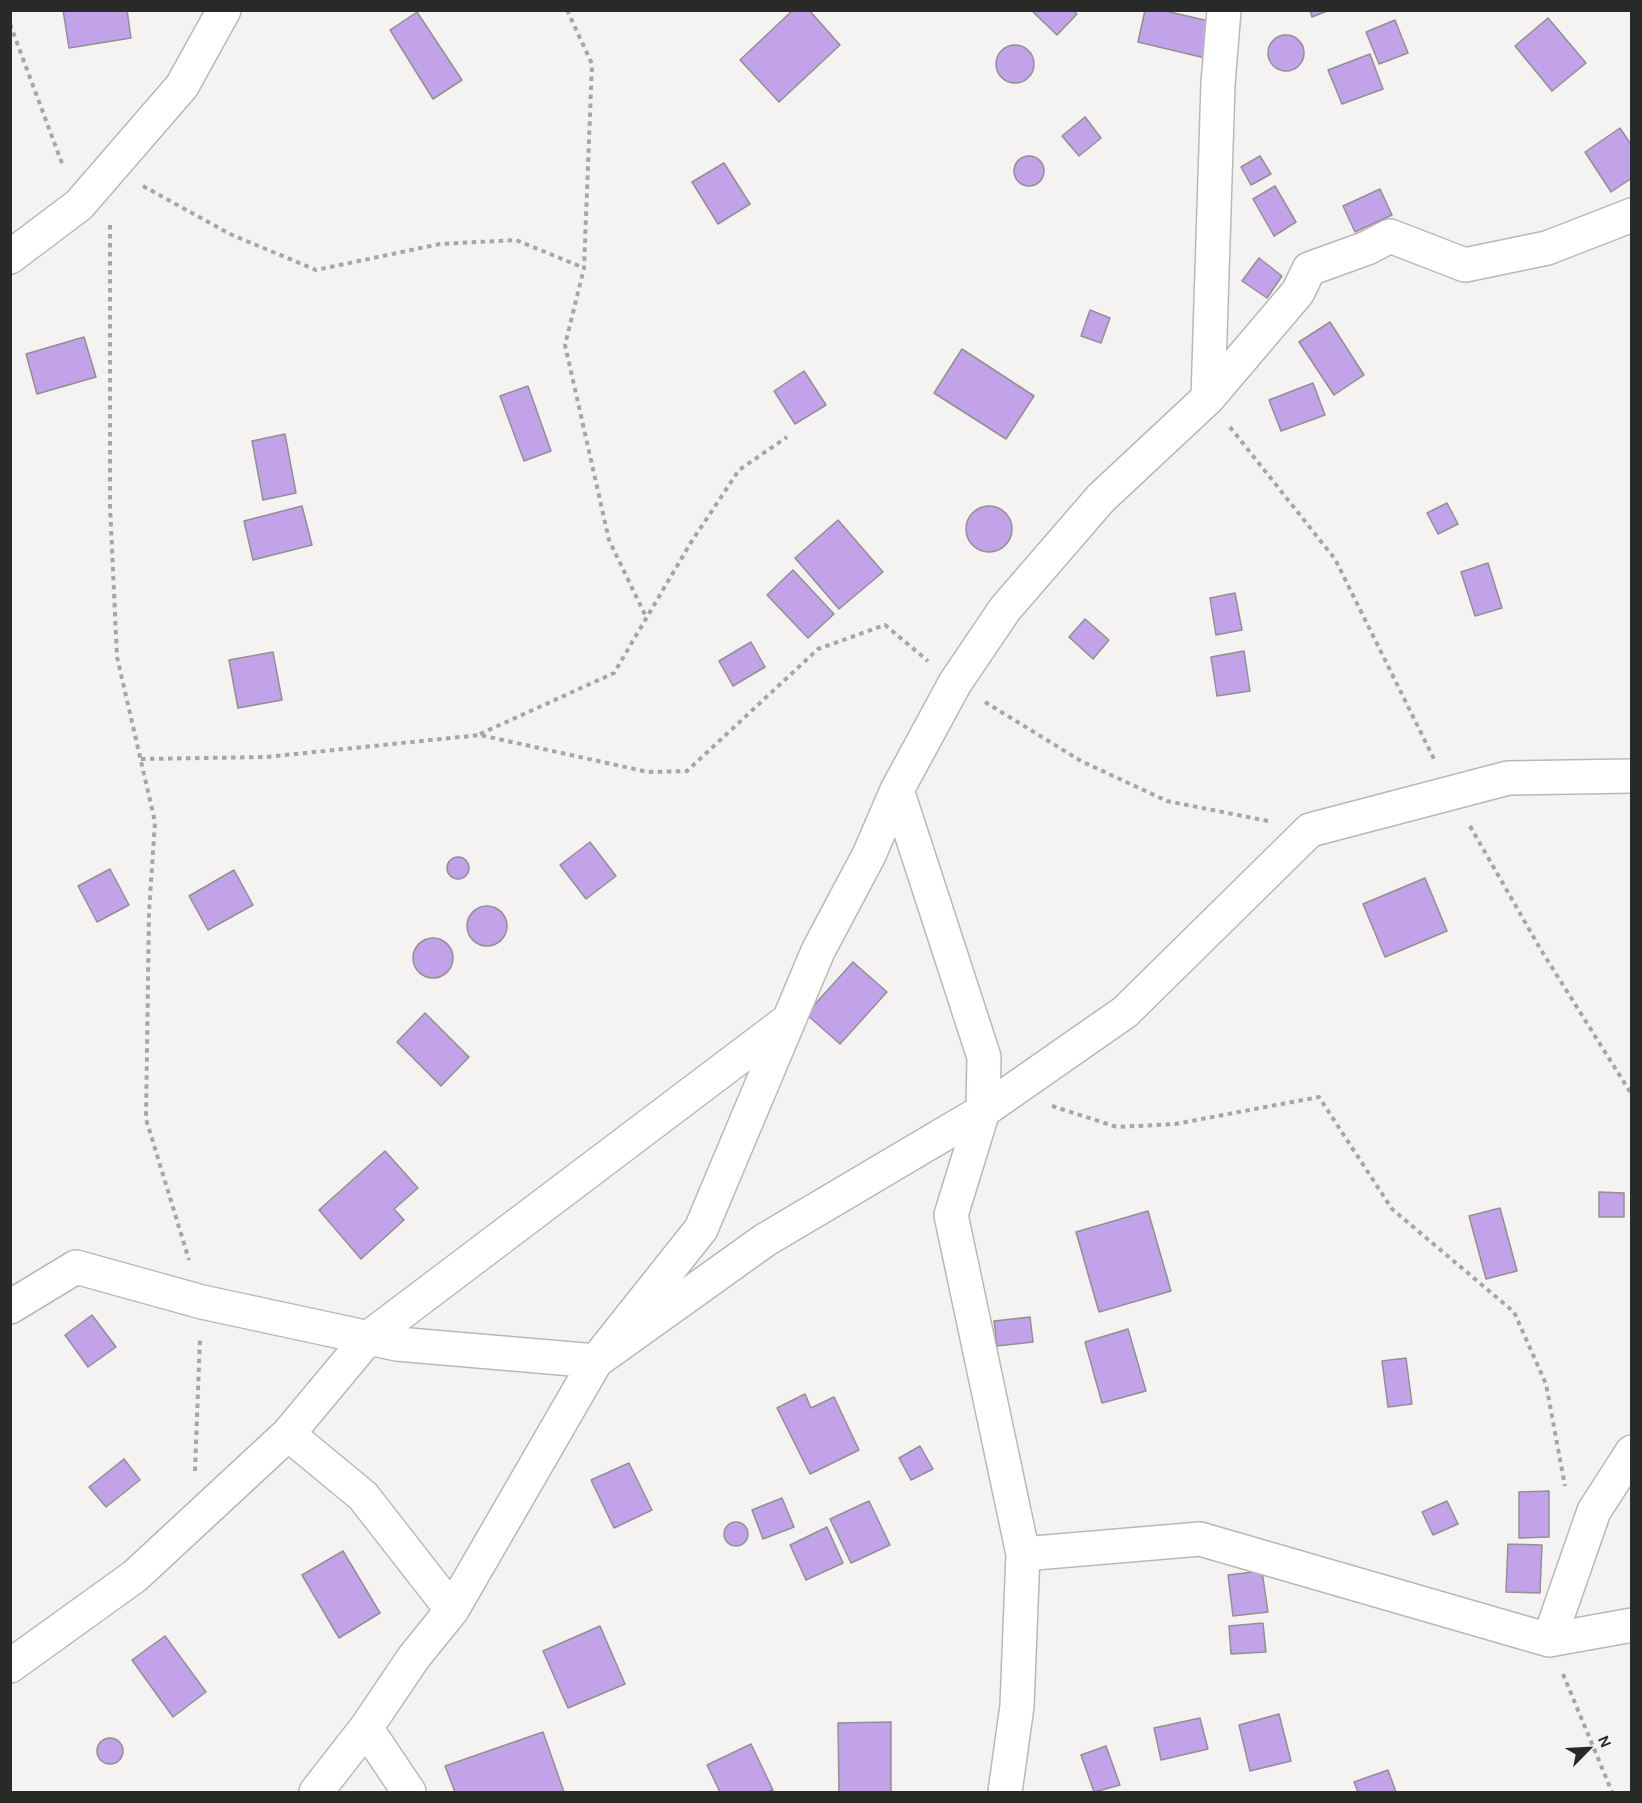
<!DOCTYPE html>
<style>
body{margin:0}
#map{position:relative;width:1642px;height:1803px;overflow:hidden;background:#f5f3f1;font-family:Karla,sans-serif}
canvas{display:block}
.frame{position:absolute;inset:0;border:12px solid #292928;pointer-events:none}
.north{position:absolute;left:1558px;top:1719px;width:60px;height:60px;-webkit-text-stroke:4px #f5f3f1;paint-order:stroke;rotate:66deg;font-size:16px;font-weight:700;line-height:24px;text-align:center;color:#292928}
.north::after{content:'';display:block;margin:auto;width:21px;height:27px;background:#292928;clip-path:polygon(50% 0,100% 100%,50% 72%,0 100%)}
</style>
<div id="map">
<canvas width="1642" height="1803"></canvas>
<div class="frame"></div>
<div class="north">N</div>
</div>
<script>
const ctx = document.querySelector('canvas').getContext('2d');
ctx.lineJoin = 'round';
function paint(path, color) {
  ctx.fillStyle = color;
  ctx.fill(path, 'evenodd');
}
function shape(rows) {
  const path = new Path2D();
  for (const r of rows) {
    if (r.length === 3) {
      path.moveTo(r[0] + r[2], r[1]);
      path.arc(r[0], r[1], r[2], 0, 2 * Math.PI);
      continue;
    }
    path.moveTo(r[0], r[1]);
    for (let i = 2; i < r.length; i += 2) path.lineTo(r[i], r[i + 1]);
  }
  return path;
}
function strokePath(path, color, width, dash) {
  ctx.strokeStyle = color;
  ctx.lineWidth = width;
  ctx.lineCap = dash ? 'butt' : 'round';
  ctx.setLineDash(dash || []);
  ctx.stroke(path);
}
const building = shape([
 [63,10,127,10,131,38,69,48,63,10],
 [793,10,809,10,840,45,779,102,740,60,793,10],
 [1031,10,1073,10,1077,14,1057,35,1031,10],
 [1145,10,1161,10,1213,22,1205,58,1138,42,1145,10],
 [1310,10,1330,10,1312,17,1310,10],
 [417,12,462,80,433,99,390,30,417,12],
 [1548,18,1586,63,1552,91,1515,46,1548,18],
 [1395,20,1408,53,1379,64,1366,32,1395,20],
 [1286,53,18],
 [1015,64,19],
 [1370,54,1383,89,1342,104,1328,70,1370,54],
 [1085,117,1101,138,1079,156,1062,136,1085,117],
 [1620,128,1632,146,1632,178,1611,192,1585,152,1620,128],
 [1029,171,15],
 [1260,156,1271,174,1251,185,1241,167,1260,156],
 [724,163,750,204,718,224,692,182,724,163],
 [1275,186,1296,222,1274,236,1253,199,1275,186],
 [1380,189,1392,215,1355,232,1343,206,1380,189],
 [1259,258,1282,276,1267,298,1242,281,1259,258],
 [1090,310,1110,318,1101,343,1081,336,1090,310],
 [1330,322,1364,375,1334,395,1299,342,1330,322],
 [84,337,96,377,37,394,26,354,84,337],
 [962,349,1034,396,1006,439,934,393,962,349],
 [804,371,826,405,795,424,774,391,804,371],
 [1313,383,1325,415,1281,431,1269,400,1313,383],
 [528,386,551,451,524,461,500,396,528,386],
 [285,434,296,493,263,500,252,441,285,434],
 [1447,503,1458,524,1438,534,1427,513,1447,503],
 [302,506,312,545,253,560,244,521,302,506],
 [989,529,23],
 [838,520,883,572,839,609,795,558,838,520],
 [1488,563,1502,608,1475,616,1461,572,1488,563],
 [793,570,834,614,808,638,767,595,793,570],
 [1235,593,1242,630,1216,635,1210,598,1235,593],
 [1085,619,1109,640,1093,659,1069,637,1085,619],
 [751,642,765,667,733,686,719,661,751,642],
 [1244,651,1250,691,1217,696,1211,657,1244,651],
 [273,652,282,700,238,708,229,660,273,652],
 [590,842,616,876,586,899,560,865,590,842],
 [458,868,11],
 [110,869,129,905,97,922,78,886,110,869],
 [234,870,253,905,208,930,189,896,234,870],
 [1425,878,1447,931,1385,957,1363,904,1425,878],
 [487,926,20],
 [433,958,20],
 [853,962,887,992,840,1044,806,1014,853,962],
 [425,1013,469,1057,441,1086,397,1042,425,1013],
 [385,1151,418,1188,394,1209,404,1220,361,1259,319,1210,385,1151],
 [1599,1192,1624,1193,1624,1217,1599,1217,1599,1192],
 [1500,1208,1517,1271,1486,1279,1469,1216,1500,1208],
 [1148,1211,1171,1291,1099,1312,1076,1232,1148,1211],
 [92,1315,116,1347,88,1367,65,1335,92,1315],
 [1030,1317,1033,1342,997,1346,994,1321,1030,1317],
 [1128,1329,1146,1391,1102,1403,1085,1342,1128,1329],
 [1406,1358,1412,1404,1388,1407,1382,1361,1406,1358],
 [805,1394,811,1408,834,1397,859,1450,810,1474,777,1408,805,1394],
 [920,1446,933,1469,911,1480,899,1458,920,1446],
 [124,1459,140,1480,106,1507,89,1487,124,1459],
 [629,1463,652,1510,614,1528,591,1480,629,1463],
 [1549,1491,1549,1537,1519,1538,1519,1492,1549,1491],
 [782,1498,794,1527,763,1539,752,1510,782,1498],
 [869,1501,890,1545,851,1563,830,1519,869,1501],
 [1447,1501,1458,1524,1433,1535,1422,1512,1447,1501],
 [736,1534,12],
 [827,1527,843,1563,806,1580,790,1545,827,1527],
 [1508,1544,1542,1545,1540,1593,1506,1592,1508,1544],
 [343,1551,380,1613,339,1638,302,1575,343,1551],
 [1262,1571,1268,1612,1233,1616,1228,1575,1262,1571],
 [1263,1623,1266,1652,1231,1654,1229,1626,1263,1623],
 [600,1626,625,1684,568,1708,543,1651,600,1626],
 [165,1636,206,1692,173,1717,132,1660,165,1636],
 [1279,1714,1291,1761,1250,1771,1239,1725,1279,1714],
 [1200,1718,1208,1749,1161,1760,1154,1728,1200,1718],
 [891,1722,891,1792,839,1792,838,1723,891,1722],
 [543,1732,564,1792,455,1792,445,1766,543,1732],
 [110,1751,13],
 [751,1744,773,1790,767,1792,720,1792,707,1765,751,1744],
 [1106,1746,1120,1785,1094,1792,1081,1755,1106,1746],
 [1388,1770,1396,1792,1358,1792,1354,1782,1388,1770]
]);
const path = shape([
 [567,10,592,64,584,268,565,345,609,540,647,619],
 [10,24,63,166],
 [143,186,230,234,316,270,440,244,516,240,584,268],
 [110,225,110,506,117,657,155,822,149,912,146,1119,189,1260],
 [1230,427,1335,559,1435,761],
 [985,702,1081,761,1167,801,1268,821],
 [480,734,614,673,690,544,739,470,787,437],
 [141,759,266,757,480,735,648,772,687,771,818,649,885,625,928,661],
 [1470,826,1541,950,1632,1095],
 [1052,1106,1117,1127,1175,1124,1319,1097,1392,1209,1514,1312,1546,1384,1565,1486],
 [195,1471,200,1337],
 [1563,1674,1612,1792]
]);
const street = shape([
 [10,257,79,205,182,86,224,10],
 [1208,398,1218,84,1224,10],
 [10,1307,76,1267,202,1302,397,1344,596,1361,765,1240,983,1111,984,1057,897,790],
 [288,1434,368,1338,786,1022],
 [1023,1554,1200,1539,1549,1640,1632,1625],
 [1549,1640,1594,1511,1632,1452],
 [10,1666,135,1576,288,1434,363,1496,452,1610],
 [366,1728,409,1792],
 [316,1792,366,1728,414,1657,452,1610,596,1361,701,1229,818,951,869,855,897,790,955,683,1005,609,1101,498,1208,398,1298,292,1309,269,1367,248,1390,236,1465,265,1547,248,1632,215],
 [1005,1792,1017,1706,1023,1554,951,1215,983,1111,1125,1012,1310,830,1508,778,1632,776]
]);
paint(building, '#c2a2e8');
strokePath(building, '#919092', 1.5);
strokePath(street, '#bab8b5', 36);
strokePath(path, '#a8a6a5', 4, [4.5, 4.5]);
strokePath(street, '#fff', 33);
</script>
